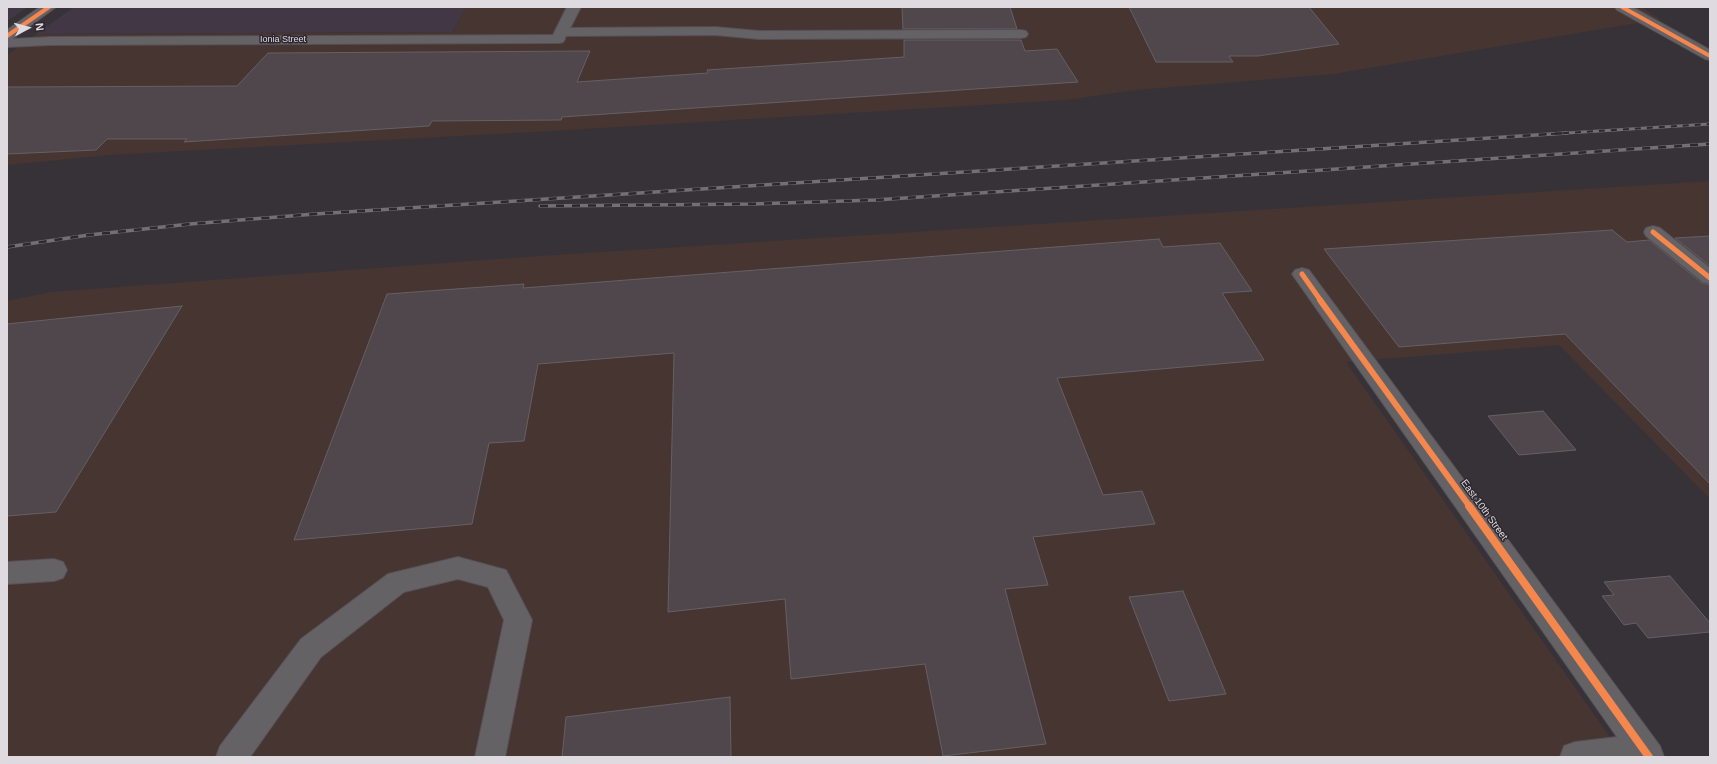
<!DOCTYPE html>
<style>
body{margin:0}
#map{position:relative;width:1717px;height:764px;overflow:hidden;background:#373238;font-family:Helvetica,sans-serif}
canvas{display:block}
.frame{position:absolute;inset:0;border:8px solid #dfdae0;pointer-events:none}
.north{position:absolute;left:8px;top:8px;width:40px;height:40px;-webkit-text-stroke:3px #2e2730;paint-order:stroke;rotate:84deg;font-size:11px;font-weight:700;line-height:16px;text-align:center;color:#dfdae0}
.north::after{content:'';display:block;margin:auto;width:14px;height:18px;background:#dfdae0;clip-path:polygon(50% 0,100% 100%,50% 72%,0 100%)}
</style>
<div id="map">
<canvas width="1717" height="764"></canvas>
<div class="frame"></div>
<div class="north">N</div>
</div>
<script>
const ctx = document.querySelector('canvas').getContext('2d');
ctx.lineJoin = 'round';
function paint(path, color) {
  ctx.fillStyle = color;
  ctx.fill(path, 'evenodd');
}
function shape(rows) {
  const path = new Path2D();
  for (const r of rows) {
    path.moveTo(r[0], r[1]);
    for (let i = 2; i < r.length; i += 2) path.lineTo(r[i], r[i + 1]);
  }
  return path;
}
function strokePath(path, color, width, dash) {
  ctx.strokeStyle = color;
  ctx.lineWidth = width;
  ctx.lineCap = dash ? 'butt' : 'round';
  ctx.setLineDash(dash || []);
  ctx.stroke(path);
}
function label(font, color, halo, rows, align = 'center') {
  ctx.font = font + ' Helvetica,sans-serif';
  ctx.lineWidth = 3;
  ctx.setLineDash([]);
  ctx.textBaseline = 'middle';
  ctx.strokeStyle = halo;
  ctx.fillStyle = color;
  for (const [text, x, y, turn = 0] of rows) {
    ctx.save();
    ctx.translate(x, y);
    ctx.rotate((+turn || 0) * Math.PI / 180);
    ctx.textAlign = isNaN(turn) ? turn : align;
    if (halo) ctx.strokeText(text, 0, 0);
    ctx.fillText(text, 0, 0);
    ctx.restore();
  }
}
const built = shape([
 [7,7,28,7,7,21],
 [74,7,467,7,452,32,36,34]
]);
const industrial = shape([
 [467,7,1641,7,1661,19,1334,74,1136,90,1066,100,551,131,109,155,7,165,7,55,36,34,452,32],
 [1710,181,1710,499,1559,345,1346,362,1624,757,7,757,7,301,50,292,539,256]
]);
const building = shape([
 [902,7,1010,7,1017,29,903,29,902,7],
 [1129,7,1309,7,1339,44,1258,56,1229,56,1233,62,1156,62,1129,7],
 [904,40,1021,40,1025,51,1057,49,1078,82,562,117,561,120,432,121,429,126,184,142,187,139,107,139,96,150,7,154,7,87,237,86,268,53,590,51,577,82,708,73,707,70,904,57,904,40],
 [1612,230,1627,242,1649,240,1702,283,1710,285,1710,484,1565,334,1399,347,1324,249,1612,230],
 [1710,236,1710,266,1675,238,1710,236],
 [1159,239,1163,247,1220,243,1252,291,1222,293,1264,360,1057,378,1103,495,1142,491,1155,524,1033,537,1048,585,1005,589,1046,744,943,756,925,664,791,679,785,599,668,612,674,353,538,364,524,441,489,443,472,524,294,540,387,294,524,284,523,288,1159,239],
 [182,306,56,512,7,516,7,324,182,306],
 [1543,411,1576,450,1519,455,1488,416,1543,411],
 [1670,576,1710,623,1710,632,1648,638,1636,623,1624,625,1602,596,1614,595,1604,582,1670,576],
 [1183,591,1226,694,1169,701,1129,597,1183,591],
 [730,697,731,757,562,757,566,717,730,697]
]);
const lane = shape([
 [715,27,759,31,1021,30,1026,31,1028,34,1026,37,1021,38,759,39,715,35,562,36,557,35,555,32,557,29,562,28,715,27],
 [458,557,506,570,532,620,505,757,475,757,504,620,488,587,458,579,404,592,321,657,250,757,216,757,220,746,301,639,388,574,458,557],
 [54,559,63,562,67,570,63,578,54,581,7,584,7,562,54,559]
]);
const street = shape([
 [567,7,581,7,563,42,558,43,553,42,551,39,567,7],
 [1615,7,1632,7,1710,50,1710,60,1705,59,1617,10,1615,7],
 [1653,226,1660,228,1710,268,1710,284,1703,282,1646,236,1644,232,1646,228,1653,226],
 [1302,268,1309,270,1660,746,1664,757,1560,757,1564,746,1575,742,1617,737,1292,274,1295,270,1302,268]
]);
const secondary = shape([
 [40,7,56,7,12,39,50,37,558,35,563,36,565,39,563,42,558,43,50,45,7,47,7,30,40,7]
]);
const railFar1 = shape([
 [1551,134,1710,124]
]);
const rail = shape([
 [540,206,752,204,875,200,1710,144],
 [7,247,89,235,190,224,315,214,1567,133]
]);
const cyclewayFar3 = shape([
 [1622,7,1710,56],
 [7,36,49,7]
]);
const cyclewayFar2 = shape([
 [1653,232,1710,278],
 [1302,274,1321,301]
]);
const cyclewayFar1 = shape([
 [1320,300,1470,507]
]);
const cycleway = shape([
 [1469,506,1649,757]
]);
const farStreetnames = [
 ["Ionia Street",283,40]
];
const streetNames = [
 ["East 10th Street",1484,510,54]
];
paint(built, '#423745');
paint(industrial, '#473531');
paint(building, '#50474d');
strokePath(building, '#656063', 1);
strokePath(lane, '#555056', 2);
strokePath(street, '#555056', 2);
strokePath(secondary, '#555056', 2);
paint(lane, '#656266');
paint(street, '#656266');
paint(secondary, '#656266');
strokePath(railFar1, '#736f74', 3);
strokePath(rail, '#736f74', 3.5);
strokePath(railFar1, '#2e2730', 2, [6]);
strokePath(rail, '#2e2730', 2.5, [8]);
strokePath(cyclewayFar3, '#f5874c', 4);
strokePath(cyclewayFar2, '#f5874c', 5);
strokePath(cyclewayFar1, '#f5874c', 6);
strokePath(cycleway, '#f5874c', 8);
label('9px', '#dfdae0', '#2e2730', farStreetnames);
label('10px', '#dfdae0', '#2e2730', streetNames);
</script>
